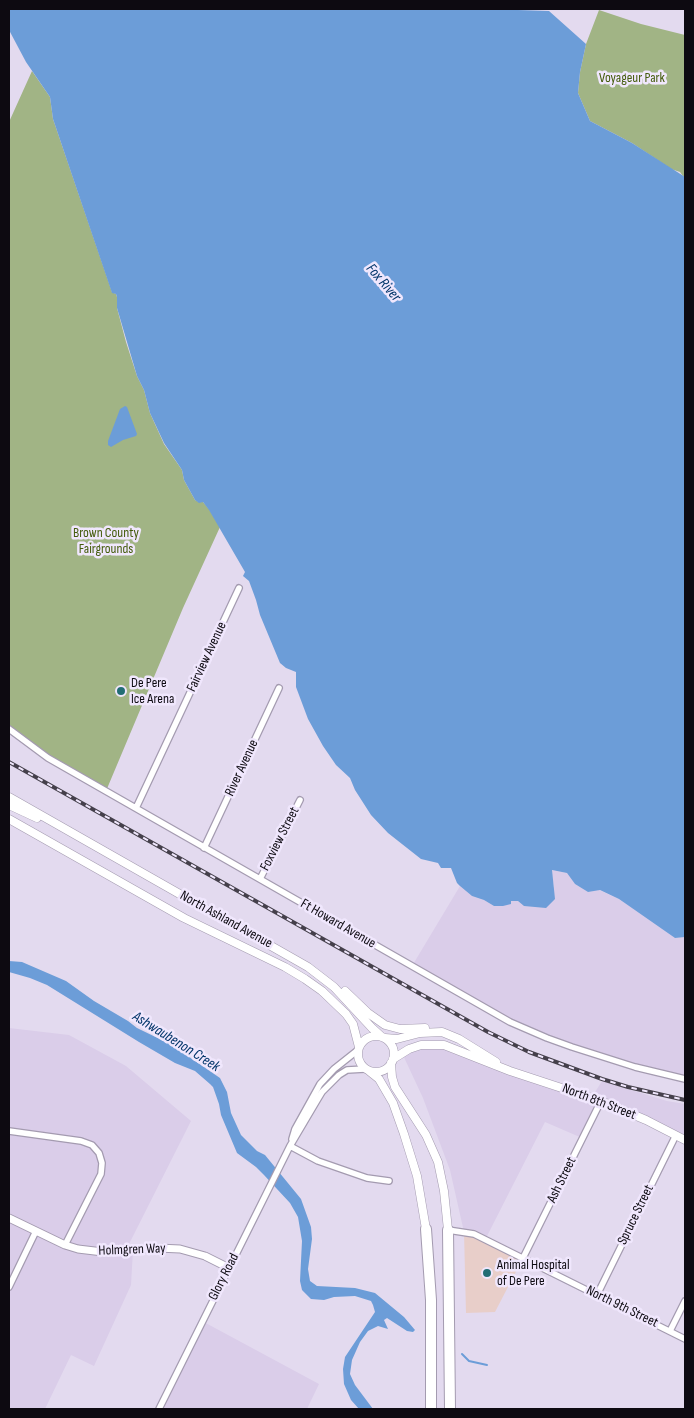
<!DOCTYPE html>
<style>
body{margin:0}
#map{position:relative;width:694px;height:1418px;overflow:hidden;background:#e3daef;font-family:"Sofia Sans Condensed",sans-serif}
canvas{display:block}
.frame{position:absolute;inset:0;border:10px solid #0d0a11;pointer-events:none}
</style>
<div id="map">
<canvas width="694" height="1418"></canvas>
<div class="frame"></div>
</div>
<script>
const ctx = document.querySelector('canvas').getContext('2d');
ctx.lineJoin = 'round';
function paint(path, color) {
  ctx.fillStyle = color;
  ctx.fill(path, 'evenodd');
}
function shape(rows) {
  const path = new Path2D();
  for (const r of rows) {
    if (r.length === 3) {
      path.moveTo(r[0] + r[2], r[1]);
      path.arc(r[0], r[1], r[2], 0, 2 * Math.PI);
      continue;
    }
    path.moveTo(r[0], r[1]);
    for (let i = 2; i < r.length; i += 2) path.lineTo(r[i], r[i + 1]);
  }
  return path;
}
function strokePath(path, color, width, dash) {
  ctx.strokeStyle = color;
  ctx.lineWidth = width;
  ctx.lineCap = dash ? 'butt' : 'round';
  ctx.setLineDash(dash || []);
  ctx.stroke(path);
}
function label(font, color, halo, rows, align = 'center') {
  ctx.font = font + ' "Sofia Sans Condensed",sans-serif';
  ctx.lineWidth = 5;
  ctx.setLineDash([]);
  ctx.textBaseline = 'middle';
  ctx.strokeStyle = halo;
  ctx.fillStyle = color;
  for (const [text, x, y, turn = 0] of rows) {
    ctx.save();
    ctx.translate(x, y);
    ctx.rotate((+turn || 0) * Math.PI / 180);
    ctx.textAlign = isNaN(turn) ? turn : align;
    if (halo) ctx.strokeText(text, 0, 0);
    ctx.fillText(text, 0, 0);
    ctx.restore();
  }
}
const commercial = shape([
 [464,1232,523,1258,495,1312,466,1313]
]);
const built = shape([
 [551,870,567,873,575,884,588,892,599,890,619,899,675,938,685,937,685,1079,635,1067,510,1022,412,966,460,886,472,896,484,900,494,906,511,901,518,901,524,906,554,887],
 [9,1028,69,1035,126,1066,191,1121,126,1250,133,1250,131,1285,94,1366,71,1355,45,1409,9,1409],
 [444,1045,592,1097,602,1081,667,1101,685,1104,685,1140,601,1101,582,1138,545,1122,485,1240,464,1232,450,1170,423,1098,402,1053,409,1049],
 [202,1321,319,1384,307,1409,159,1409]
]);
const green = shape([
 [599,10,641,24,685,35,685,179,680,172,671,169,632,143,590,121,578,93,580,72,586,44],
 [32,71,50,97,53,119,112,292,116,294,117,297,117,308,126,342,137,376,144,390,150,413,164,444,182,470,184,480,195,500,199,502,203,502,209,509,220,527,183,608,106,791,48,758,9,729,9,122]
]);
const water = shape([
 [9,9,515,9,518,10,549,11,586,44,580,72,578,93,590,121,632,143,685,177,685,937,675,938,619,899,600,890,588,892,575,884,567,873,552,870,555,899,546,908,524,906,518,901,511,901,511,904,503,906,494,906,484,900,472,896,460,886,457,883,451,868,441,868,438,863,421,859,388,833,371,815,355,790,350,778,336,765,323,746,308,719,296,687,296,672,286,668,280,663,260,615,256,600,249,581,243,576,245,572,209,510,203,502,199,503,195,500,184,480,182,470,164,443,150,413,144,390,137,376,117,308,117,297,116,294,112,293,53,119,50,97,26,62,9,30],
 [125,406,127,407,137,434,136,436,123,440,111,447,108,445,108,441,120,409],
 [9,961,22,962,66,981,94,1001,128,1021,137,1028,170,1044,220,1078,227,1092,231,1113,241,1135,257,1151,265,1155,301,1199,311,1227,312,1239,308,1269,310,1281,317,1286,355,1288,375,1293,404,1317,415,1330,413,1332,407,1331,387,1318,384,1320,388,1329,378,1326,368,1331,360,1342,352,1360,350,1374,355,1385,373,1409,359,1409,351,1400,344,1384,343,1369,345,1357,375,1312,373,1305,371,1301,355,1296,334,1297,324,1300,311,1299,302,1290,300,1281,302,1241,298,1217,290,1203,264,1175,256,1167,237,1153,221,1115,219,1104,213,1087,210,1084,195,1071,175,1063,139,1042,47,985,30,978,9,972]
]);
const stream = shape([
 [462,1354,469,1361,487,1365]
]);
const minor = shape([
 [9,729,48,758,510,1022,547,1038,572,1047,635,1067,685,1079],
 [136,808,239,588],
 [204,848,279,688],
 [260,879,300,800],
 [9,1131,81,1141,92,1145,99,1153,102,1163,101,1174,65,1245],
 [292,1139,295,1129,320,1084,334,1069,358,1050],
 [290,1146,318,1161,367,1178,389,1181],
 [448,1230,474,1234,685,1339],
 [523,1258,601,1101],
 [9,1287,36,1231],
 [597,1295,676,1135],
 [670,1331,685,1301],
 [159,1409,290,1146,316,1102,322,1092,339,1075,347,1070,365,1069]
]);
const tertiary = shape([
 [9,1218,65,1245,78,1249,103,1252,158,1248,180,1249,205,1256,229,1268]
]);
const secondary = shape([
 [9,797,308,967,334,987,372,1028,382,1037],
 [9,805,37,818],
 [9,819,184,918,285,967,305,979,322,991,346,1014,353,1024,359,1047],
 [345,991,368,1013,385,1025,400,1029,425,1028],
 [376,1054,18],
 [385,1038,397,1039,420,1033,442,1032,459,1039,496,1062],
 [393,1059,409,1049,421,1045,444,1045,510,1071,601,1101,646,1120,685,1140],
 [391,1063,392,1077,395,1087,426,1135,438,1162,444,1191,448,1230],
 [369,1071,379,1079,393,1103,404,1134,417,1176,426,1229]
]);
const motorway = shape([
 [426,1229,431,1300,431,1409],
 [448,1230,450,1409]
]);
const rail = shape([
 [9,762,488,1032,529,1052,602,1079,628,1087,685,1100]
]);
const markers = [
 [121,691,5,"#226d74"],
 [487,1273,5,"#226d74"]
];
const parkNames = [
 ["Voyageur Park",632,78],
 ["Brown County",106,533],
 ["Fairgrounds",106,549]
];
const streetNames = [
 ["Fairview Avenue",207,657,-65],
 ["River Avenue",242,768,-65],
 ["Foxview Street",280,839,-63],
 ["North Ashland Avenue",226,920,29],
 ["Ft Howard Avenue",338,924,30],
 ["North 8th Street",599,1102,21],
 ["Ash Street",562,1180,-64],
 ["Spruce Street",636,1215,-64],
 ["Holmgren Way",132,1250,-2],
 ["Glory Road",224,1277,-63],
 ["North 9th Street",622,1307,26]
];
const poiNames = [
 ["De Pere",131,683],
 ["Ice Arena",131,699],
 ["Animal Hospital",497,1265],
 ["of De Pere",497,1281]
];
const waterNames = [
 ["Fox River",383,283,49],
 ["Ashwaubenon Creek",176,1042,32]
];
paint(commercial, '#e8cec9');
paint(built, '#dacde9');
paint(green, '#a1b485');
paint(water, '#6c9dd8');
strokePath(stream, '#6c9dd8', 2);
strokePath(minor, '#a49bb0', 8);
strokePath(tertiary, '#a49bb0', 9);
strokePath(secondary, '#a49bb0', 9);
strokePath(motorway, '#a49bb0', 12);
strokePath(minor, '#fff', 5.5);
strokePath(tertiary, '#fff', 7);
strokePath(secondary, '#fff', 8);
strokePath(motorway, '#fff', 10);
strokePath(rail, '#45404b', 4);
strokePath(rail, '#f0e7fd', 2, [5.5]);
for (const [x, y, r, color] of markers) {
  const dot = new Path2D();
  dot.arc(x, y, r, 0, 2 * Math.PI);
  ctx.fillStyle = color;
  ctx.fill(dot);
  strokePath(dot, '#f0e7fd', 2);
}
label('14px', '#445c0c', '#f0e7fd', parkNames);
label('14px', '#0d0a11', '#f0e7fd', streetNames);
label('14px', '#0d0a11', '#f0e7fd', poiNames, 'left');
label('italic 15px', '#003469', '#f0e7fd', waterNames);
</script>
